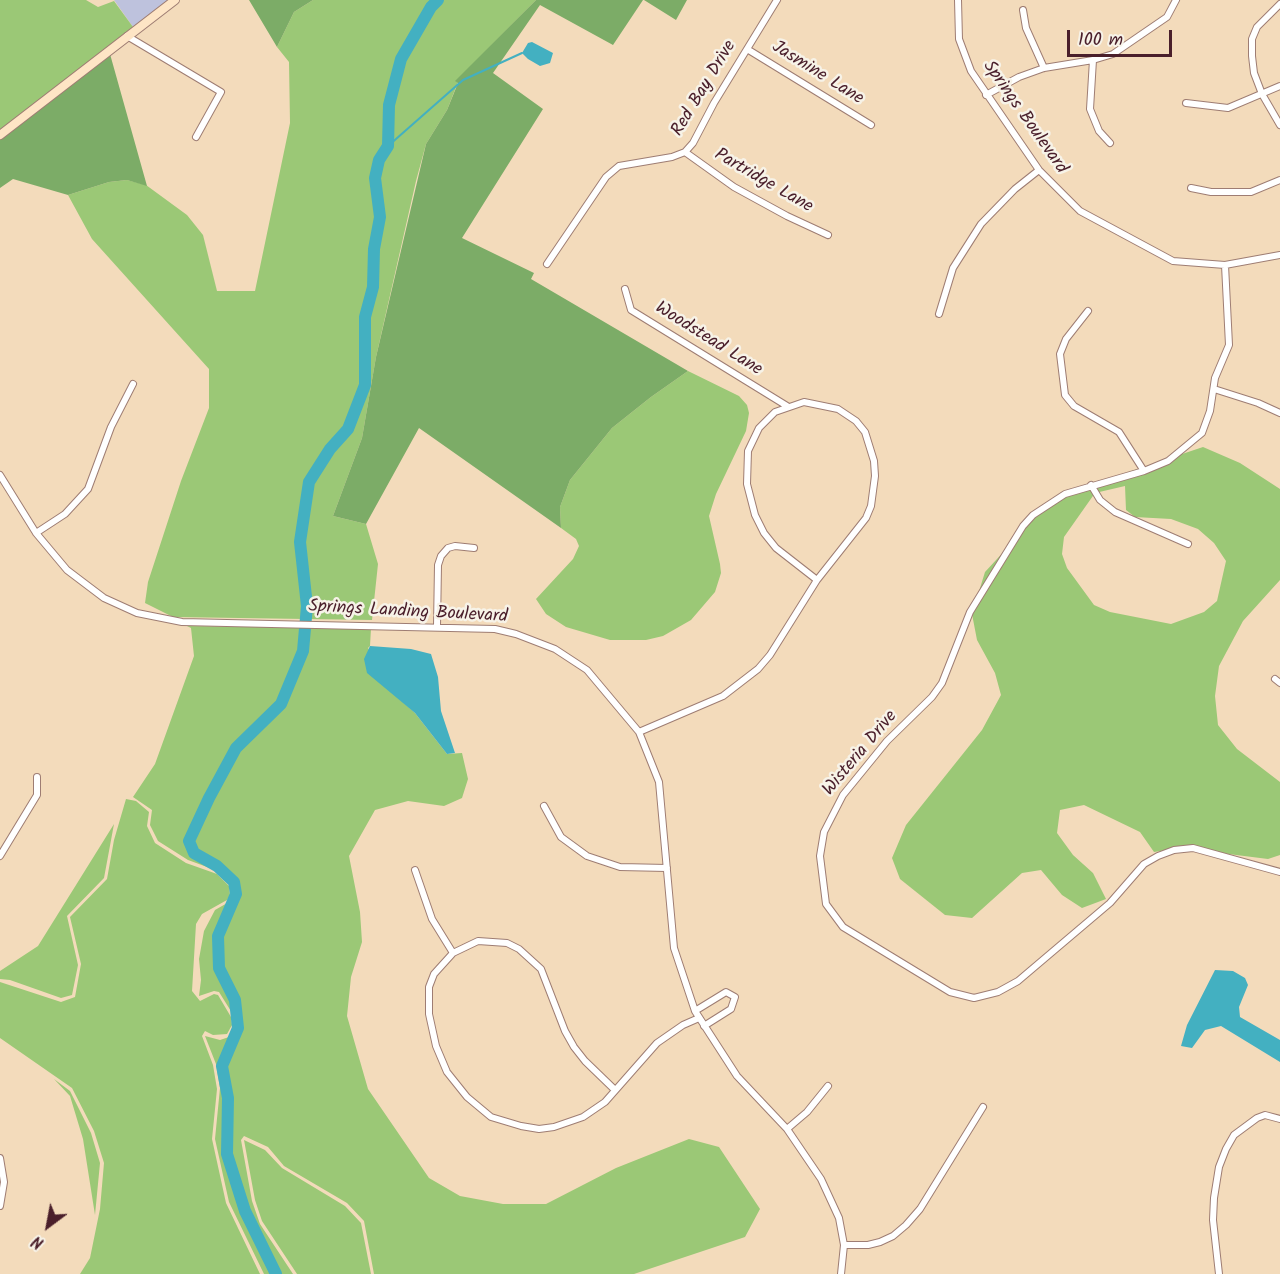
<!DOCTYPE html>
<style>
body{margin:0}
#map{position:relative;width:1280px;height:1274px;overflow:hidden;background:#f3dbbb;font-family:Kalam,sans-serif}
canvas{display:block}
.north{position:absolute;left:18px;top:1196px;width:60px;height:60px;-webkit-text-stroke:4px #f7f3e8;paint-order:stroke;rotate:212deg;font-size:16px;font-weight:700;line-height:24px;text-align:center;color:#4a1f2b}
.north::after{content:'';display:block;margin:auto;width:21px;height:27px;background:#4a1f2b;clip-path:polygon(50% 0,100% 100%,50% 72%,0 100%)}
.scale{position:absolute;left:1067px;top:30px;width:105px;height:27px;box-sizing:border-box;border:3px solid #4a1f2b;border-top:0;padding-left:8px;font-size:18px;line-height:21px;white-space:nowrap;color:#4a1f2b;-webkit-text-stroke:4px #f7f3e8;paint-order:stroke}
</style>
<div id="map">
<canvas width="1280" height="1274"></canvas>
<div class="north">N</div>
<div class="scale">100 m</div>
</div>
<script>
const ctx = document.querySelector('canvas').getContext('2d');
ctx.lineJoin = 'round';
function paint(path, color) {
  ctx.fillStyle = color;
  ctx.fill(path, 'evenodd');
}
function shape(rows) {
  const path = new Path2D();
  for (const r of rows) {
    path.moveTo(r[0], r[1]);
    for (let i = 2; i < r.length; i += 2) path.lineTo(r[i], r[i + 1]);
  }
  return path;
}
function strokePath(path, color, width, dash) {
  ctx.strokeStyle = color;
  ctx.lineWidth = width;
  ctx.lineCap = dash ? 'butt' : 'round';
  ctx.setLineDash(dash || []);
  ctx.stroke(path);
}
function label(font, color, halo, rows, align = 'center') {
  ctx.font = font + ' Kalam,sans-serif';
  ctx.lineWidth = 5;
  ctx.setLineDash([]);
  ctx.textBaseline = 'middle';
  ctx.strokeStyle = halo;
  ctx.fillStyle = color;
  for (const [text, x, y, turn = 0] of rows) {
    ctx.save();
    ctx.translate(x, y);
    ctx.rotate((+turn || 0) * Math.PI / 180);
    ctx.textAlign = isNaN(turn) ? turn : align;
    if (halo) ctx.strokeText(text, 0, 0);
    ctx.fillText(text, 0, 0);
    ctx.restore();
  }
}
const industrial = shape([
 [114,0,169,0,133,27]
]);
const green = shape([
 [0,0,86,0,98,7,114,1,133,27,0,130],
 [313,0,536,0,456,81,458,82,447,110,426,144,416,181,376,357,362,438,333,516,366,524,378,564,372,620,173,617,145,603,148,582,181,481,209,408,209,369,92,239,68,195,109,182,127,180,146,185,187,215,203,235,217,291,255,291,290,123,289,62,277,47,294,12],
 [688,371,739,396,747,405,749,413,746,431,716,494,709,516,720,564,721,573,715,592,691,620,663,636,646,640,610,640,566,627,546,614,536,599,573,559,579,546,576,539,561,528,560,507,570,480,612,428,651,397],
 [1203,447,1240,463,1280,489,1280,580,1243,621,1219,666,1215,696,1218,725,1237,749,1280,782,1280,855,1268,859,1181,848,1154,852,1140,832,1084,805,1060,810,1057,833,1073,855,1093,873,1106,899,1082,908,1062,895,1041,870,1022,873,972,918,945,915,900,879,892,858,906,825,982,730,1001,695,995,673,977,640,972,614,985,572,1054,497],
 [1125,486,1126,510,1135,517,1171,519,1198,529,1214,543,1226,561,1217,601,1204,612,1171,624,1110,612,1094,605,1067,568,1062,554,1064,537,1095,493],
 [187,626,371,628,370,646,368,648,393,693,415,713,447,754,462,753,468,779,462,798,444,806,408,801,375,810,349,856,360,912,362,942,351,977,347,1016,368,1089,429,1178,460,1196,503,1204,546,1204,616,1168,689,1139,719,1147,760,1209,745,1237,634,1274,374,1274,364,1221,347,1203,284,1166,268,1147,244,1136,241,1140,252,1201,260,1224,293,1274,264,1274,229,1202,215,1139,220,1088,216,1064,205,1036,220,1040,229,1037,235,1025,234,1016,219,992,214,991,199,996,201,980,199,959,204,931,215,910,229,902,233,895,232,885,218,871,188,860,158,841,150,825,152,810,133,797,155,764,194,656,191,628],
 [126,799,136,801,149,812,147,826,155,843,186,863,217,874,229,886,230,895,227,900,202,914,196,924,192,991,200,1001,214,994,218,995,231,1017,232,1025,227,1034,213,1035,205,1031,202,1036,213,1065,217,1089,212,1139,226,1203,260,1274,80,1274,90,1258,100,1209,104,1163,94,1131,72,1088,0,1038,0,982,61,1002,75,997,81,964,70,917,107,879,114,840],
 [114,824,104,878,67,916,78,965,72,995,61,998,10,980,0,979,0,971,38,946],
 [54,1079,70,1091,91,1133,100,1163,95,1215,83,1139,70,1096],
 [244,1140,265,1150,282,1168,345,1206,361,1223,371,1274,297,1274,262,1221,255,1200]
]);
const forest = shape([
 [249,0,313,0,294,12,277,47],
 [536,0,643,0,613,45,540,5,493,73,543,109,462,238,534,273,531,279,688,371,651,397,612,428,570,480,560,507,561,528,419,428,366,524,333,516,362,438,376,357,426,144,447,110,458,83,455,81],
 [644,0,687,0,676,20],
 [110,54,147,186,127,180,109,182,68,195,13,179,0,188,0,140]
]);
const water = shape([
 [532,42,553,53,550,63,540,66,528,59,522,53,528,43],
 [370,646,411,649,431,654,438,677,441,711,455,753,447,754,415,713,367,673,364,659],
 [1215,970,1233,971,1245,978,1248,985,1239,1007,1240,1017,1280,1040,1280,1062,1221,1026,1205,1030,1192,1048,1181,1046,1187,1025]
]);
const stream = shape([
 [388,146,463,80,522,53]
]);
const river = shape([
 [276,1274,245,1211,227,1154,228,1098,222,1066,238,1028,235,1000,219,968,218,936,236,894,234,882,217,866,194,853,189,841,209,798,236,748,281,704,303,651,307,606,300,542,309,482,330,449,348,429,365,385,365,317,373,287,374,249,380,217,375,178,379,160,388,146,389,105,401,59,431,7,438,0]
]);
const minor = shape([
 [958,0,959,39,971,71,1039,170,1080,211,1173,261,1225,265,1280,255],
 [1280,4,1257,27,1252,39,1252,56,1254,73,1262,94,1280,125],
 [1023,10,1026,28,1044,68],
 [127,36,221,92,196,137],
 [747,49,871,125],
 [1093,60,1090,109,1099,131,1110,143],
 [986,95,1019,77,1044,68,1093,60,1113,54,1167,17,1176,0],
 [1186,103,1228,108,1280,86],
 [685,152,734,187,787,216,828,235],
 [1191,188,1211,192,1251,192,1280,180],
 [547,264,606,177,619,166,672,157,685,152,693,143,714,103,777,0],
 [1225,265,1229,345,1215,378,1210,411,1202,433,1168,461,1144,471,1065,494,1033,515,1023,526,970,612,942,683,932,697,887,741,843,795,824,832,820,856,826,904,843,927,950,992,974,998,998,992,1018,981,1110,903,1144,864,1158,856,1174,850,1193,848,1280,872],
 [625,289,631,310,787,406],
 [1088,311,1066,339,1060,354,1065,395,1074,406,1119,432,1144,471],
 [939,314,953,268,981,224,1015,189,1039,170],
 [1214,389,1258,403,1280,413],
 [0,475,36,533,67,570,104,598,137,613,182,622,495,629,516,634,555,649,587,670,639,732,659,782,674,948,695,1011,737,1076,787,1129,821,1179,839,1218,844,1245,841,1274],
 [1091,485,1100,500,1115,512,1188,544],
 [36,533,65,514,88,489,111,427,133,384],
 [437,626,438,565,441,556,448,548,455,546,474,548],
 [1275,679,1280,683],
 [639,732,723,696,758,669,770,655,817,580,866,518,871,506,875,476,874,461,865,432,856,421,838,409,804,402,775,412,759,428,748,451,747,484,755,515,764,533,776,548,817,580],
 [544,806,561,837,587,856,620,867,667,868],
 [0,856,37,795,37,777],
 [415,870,432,919,453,953],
 [695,1011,726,992,735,997,731,1009,704,1026],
 [615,1090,585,1061,574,1047,565,1031,541,969,519,949,507,943,478,941,453,953,434,974,429,987,429,1014,436,1046,447,1072,467,1097,491,1117,521,1126,539,1129,554,1127,583,1117,605,1102,657,1043,683,1025,699,1018],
 [787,1129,807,1112,828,1086],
 [0,1158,4,1182,0,1206],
 [844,1245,868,1245,880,1242,893,1236,906,1225,920,1209,983,1107],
 [1219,1274,1213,1220,1214,1198,1219,1167,1226,1149,1234,1135,1257,1118,1265,1115,1280,1119]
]);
const secondary = shape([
 [0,135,175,0]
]);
const streetNames = [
 ["Jasmine Lane",817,74,32],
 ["Red Bay Drive",705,89,-59],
 ["Springs Boulevard",1024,118,55],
 ["Partridge Lane",763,182,30],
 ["Woodstead Lane",708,340,32],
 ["Springs Landing Boulevard",408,613,3],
 ["Wisteria Drive",861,754,-50]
];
paint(industrial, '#bec2dd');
paint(green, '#9bc876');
paint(forest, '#7cac67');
paint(water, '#43b0c1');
strokePath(stream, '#43b0c1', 2);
strokePath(river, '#43b0c1', 12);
strokePath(minor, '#9e7d73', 8);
strokePath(secondary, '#9e7d73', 10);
strokePath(minor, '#fff', 6);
strokePath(secondary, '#fee5c5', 8);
label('18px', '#4a1f2b', '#f7f3e8', streetNames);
</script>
